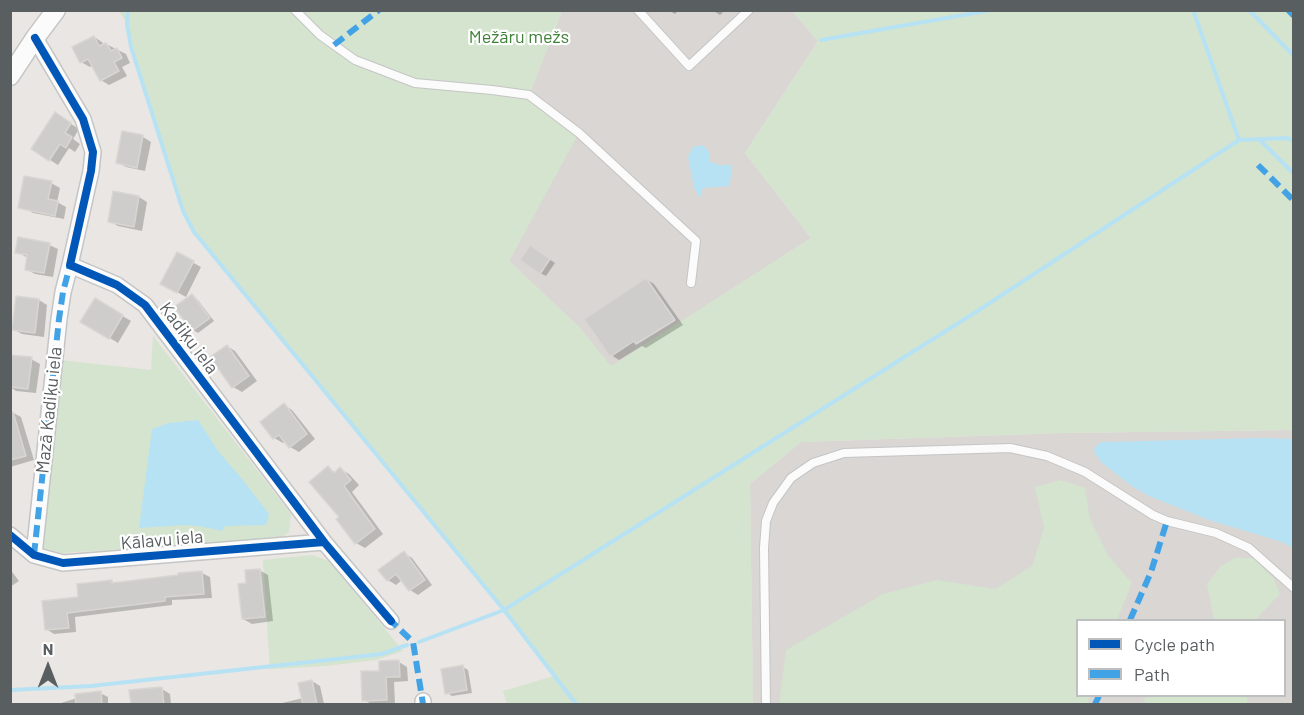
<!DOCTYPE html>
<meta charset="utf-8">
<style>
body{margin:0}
#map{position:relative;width:1304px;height:715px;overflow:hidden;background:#e9e6e3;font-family:Barlow,sans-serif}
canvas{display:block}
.frame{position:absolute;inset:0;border:12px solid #595e61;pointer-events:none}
.legend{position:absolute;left:1076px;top:619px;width:210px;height:78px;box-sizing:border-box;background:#fff;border:2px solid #bdbfc0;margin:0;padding:8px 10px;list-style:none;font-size:18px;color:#595e61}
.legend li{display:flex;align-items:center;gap:12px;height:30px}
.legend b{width:30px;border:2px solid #bdbfc0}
.north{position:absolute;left:18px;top:637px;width:60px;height:60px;-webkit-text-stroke:4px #fff;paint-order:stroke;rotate:0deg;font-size:16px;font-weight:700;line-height:24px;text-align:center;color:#595e61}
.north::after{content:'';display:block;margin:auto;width:21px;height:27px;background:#595e61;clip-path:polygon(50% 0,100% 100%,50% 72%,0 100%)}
</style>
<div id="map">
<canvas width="1304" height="715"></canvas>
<div class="frame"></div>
<ul class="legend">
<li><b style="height:8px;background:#0057b8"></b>Cycle path</li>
<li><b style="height:8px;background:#42a2e6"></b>Path</li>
</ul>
<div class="north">N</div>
</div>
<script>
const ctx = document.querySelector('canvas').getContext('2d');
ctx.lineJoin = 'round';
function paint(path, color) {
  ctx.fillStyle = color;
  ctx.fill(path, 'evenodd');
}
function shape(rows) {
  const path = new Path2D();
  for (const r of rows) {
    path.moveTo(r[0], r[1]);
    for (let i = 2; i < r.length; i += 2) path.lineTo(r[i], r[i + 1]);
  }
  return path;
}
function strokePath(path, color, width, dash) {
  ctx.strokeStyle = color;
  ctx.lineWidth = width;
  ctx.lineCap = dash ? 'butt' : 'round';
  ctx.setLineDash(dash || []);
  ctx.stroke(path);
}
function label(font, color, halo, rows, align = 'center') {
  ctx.font = font + ' Barlow,sans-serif';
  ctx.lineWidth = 4.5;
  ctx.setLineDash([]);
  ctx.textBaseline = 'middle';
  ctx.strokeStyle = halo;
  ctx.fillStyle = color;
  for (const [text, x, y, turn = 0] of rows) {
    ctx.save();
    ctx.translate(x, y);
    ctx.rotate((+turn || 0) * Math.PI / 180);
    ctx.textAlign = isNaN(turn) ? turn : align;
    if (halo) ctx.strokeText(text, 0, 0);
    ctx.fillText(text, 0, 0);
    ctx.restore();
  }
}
const industrial = shape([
 [562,11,792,11,818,41,745,153,811,238,611,367,579,327,509,261,578,133,529,95],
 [1293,430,1293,704,753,704,750,484,801,442,1063,433],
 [1078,620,1284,620,1284,696,1078,696]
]);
const green = shape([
 [119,11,562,11,529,95,579,133,509,261,579,327,611,366,811,238,745,153,818,41,792,11,1293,11,1293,430,1063,433,801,442,750,484,753,704,507,704,503,691,554,676,504,610,194,232,183,211,131,47,127,24],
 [153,336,291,514,289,532,279,539,61,553,44,548,40,537,60,360,151,370],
 [1061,480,1085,488,1090,519,1108,555,1132,583,1117,620,1078,620,1078,696,1089,696,1088,704,780,704,780,696,786,650,883,594,937,580,995,589,1032,566,1044,528,1035,487],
 [312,555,329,561,403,651,376,660,325,666,270,669,263,560],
 [1235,558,1253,558,1274,579,1280,594,1255,620,1214,620,1207,584,1220,567],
 [1146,696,1247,696,1248,704,1142,704]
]);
const water = shape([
 [703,145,710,153,710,162,719,165,731,165,731,176,729,186,703,188,700,198,694,188,688,157,693,147],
 [198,420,218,451,242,479,269,514,266,525,225,526,222,531,199,526,186,525,139,528,152,429,169,423],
 [1262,438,1293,439,1293,548,1282,542,1209,520,1149,496,1133,487,1101,462,1095,454,1094,450,1096,446,1099,443,1103,442]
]);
const shadow = shape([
 [668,10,679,10,675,14],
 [712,10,725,10,720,15],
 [94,37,102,42,104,46,106,44,126,54,130,63,122,67,127,76,109,85,101,80,93,65,90,67,81,62],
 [63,119,79,129,73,139,80,144,75,152,69,148,58,165,33,149],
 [143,137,151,142,145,171,126,167,117,162],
 [51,183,60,188,57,202,66,207,64,219,33,213,25,208],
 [115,193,139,197,147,202,142,231,118,226,109,221],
 [49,245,58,249,53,277,35,274,26,269,28,258,17,252],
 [536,250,555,263,546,276,540,273],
 [177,254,201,267,186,297,162,284],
 [646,279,654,284,683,325,646,348,642,346,619,360,611,355],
 [192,295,197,299,214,321,198,333,193,330],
 [39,300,47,305,44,337,22,334,13,329],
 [96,300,131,321,118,343,82,321],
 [227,346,235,351,257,381,242,392,233,387,212,357],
 [31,359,40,364,36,393,16,391,10,387,10,363],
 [284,405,292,410,315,439,299,452,290,447,285,441,283,443,274,438],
 [12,412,21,417,34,460,10,467,10,413],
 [328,468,336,473,340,469,349,474,359,485,352,492,383,534,365,548,356,543,338,519,341,517],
 [404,553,412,558,432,585,418,595,410,590,402,580,396,585,388,580],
 [10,569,19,581,10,587],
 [259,570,268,575,273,621,252,624,243,619,248,584],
 [202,573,210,577,212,598,172,600,172,605,75,617,76,632,54,634,46,629,80,598,111,582,116,584],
 [399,662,407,667,408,681,394,682,395,704,372,704,363,700,381,673],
 [463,667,468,670,472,693,452,696,447,693],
 [312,681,320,686,324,704,278,704,303,698],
 [162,689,170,694,171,704,132,704],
 [100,693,108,697,108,704,58,704,77,698]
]);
const stream = shape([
 [128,10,127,24,131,47,183,211,194,232,504,610,576,704],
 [1193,10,1239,140],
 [1249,10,1294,56],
 [821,40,992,10],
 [1259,139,1294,174],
 [419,642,504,610,979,310,1239,140,1287,138,1294,141],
 [10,690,91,686,382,654,407,645]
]);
const building = shape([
 [94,36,99,46,106,43,111,51,117,48,122,58,114,62,119,71,100,81,88,59,80,63,72,47,94,36],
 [55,112,71,123,65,133,72,137,66,148,60,144,49,161,31,149,55,112],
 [122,131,143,135,137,168,116,163,122,131],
 [24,176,52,181,48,199,58,201,55,216,18,208,24,176],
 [113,191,139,196,134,227,108,222,113,191],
 [18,237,50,243,44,273,25,270,27,255,15,253,18,237],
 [530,245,550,259,540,274,520,260,530,245],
 [177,252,194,261,177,293,160,284,177,252],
 [646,278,675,320,636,344,634,341,610,357,584,319,646,278],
 [192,294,210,318,192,331,174,307,192,294],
 [16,296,39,299,35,333,12,330,16,296],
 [95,298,123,315,109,339,80,322,95,298],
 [227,345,249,376,232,388,210,357,227,345],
 [10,355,32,357,28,389,10,387,10,355],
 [284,403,307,434,289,448,279,435,273,439,260,422,284,403],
 [10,412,13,412,26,456,10,460,10,412],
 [328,466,334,473,340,467,351,480,344,486,375,529,355,544,336,519,339,517,309,482,328,466],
 [404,551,425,580,409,591,396,574,387,581,378,570,404,551],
 [260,569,265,617,242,619,238,584,246,583,245,570,260,569],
 [202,571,204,594,165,597,165,601,67,613,69,628,45,630,42,601,78,597,77,584,112,580,112,583,178,575,178,573,202,571],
 [399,660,400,677,386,677,387,700,362,701,361,671,379,671,379,661,399,660],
 [463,665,467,690,445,694,441,669,463,665],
 [312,680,317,705,303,705,298,683,312,680],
 [162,687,164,705,131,705,129,690,162,687],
 [101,691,102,705,76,705,75,694,101,691]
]);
const service = shape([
 [295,10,320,35,355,60,415,83,492,90,529,95,579,133,696,241,691,283],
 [638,10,689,66,749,10],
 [766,704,764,548,766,521,773,503,791,478,813,463,844,453,1010,448,1047,456,1085,472,1153,515,1167,521,1216,533,1249,548,1294,588]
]);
const minor = shape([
 [35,38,83,119,93,152,91,171,70,265,117,285,145,305,324,542,391,621],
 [10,535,34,555,63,563,324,542],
 [34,555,59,319,63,292,70,265],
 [423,704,423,701]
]);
const tertiary = shape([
 [10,76,35,38,56,10]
]);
const quiet = shape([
 [1288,10,1294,16],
 [334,45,379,10],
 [1258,165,1294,201],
 [34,555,59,319,63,292,70,265],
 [388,618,413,642,423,704],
 [1130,620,1151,572,1167,521],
 [1095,704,1099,696]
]);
const cycleway = shape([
 [35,38,83,119,93,152,91,171,70,265,117,285,145,305,324,542,391,621],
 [10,535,34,555,63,563,324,542]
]);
const parkNames = [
 ["Mežāru mežs",519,37]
];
const streetNames = [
 ["Kadiķu iela",189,338,53],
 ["Mazā Kadiķu iela",49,410,-84],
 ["Kālavu iela",162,540,-5]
];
paint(industrial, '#d9d6d3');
paint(green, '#d4e4ce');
paint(water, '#b7e2f4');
paint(shadow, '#0003');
strokePath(stream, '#b7e2f4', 4);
paint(building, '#cfcdcc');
strokePath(building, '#d8d6d2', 1.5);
strokePath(service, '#c5c5c5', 10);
strokePath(minor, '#c5c5c5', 18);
strokePath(tertiary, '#c5c5c5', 21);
strokePath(service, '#fcfbfb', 8);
strokePath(minor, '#fcfbfb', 15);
strokePath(tertiary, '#fcfbfb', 18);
strokePath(quiet, '#42a2e6', 6, [12, 6]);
strokePath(cycleway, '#0057b8', 8);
label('18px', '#3f8138', '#fff', parkNames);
label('18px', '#595e61', '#fff', streetNames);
</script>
